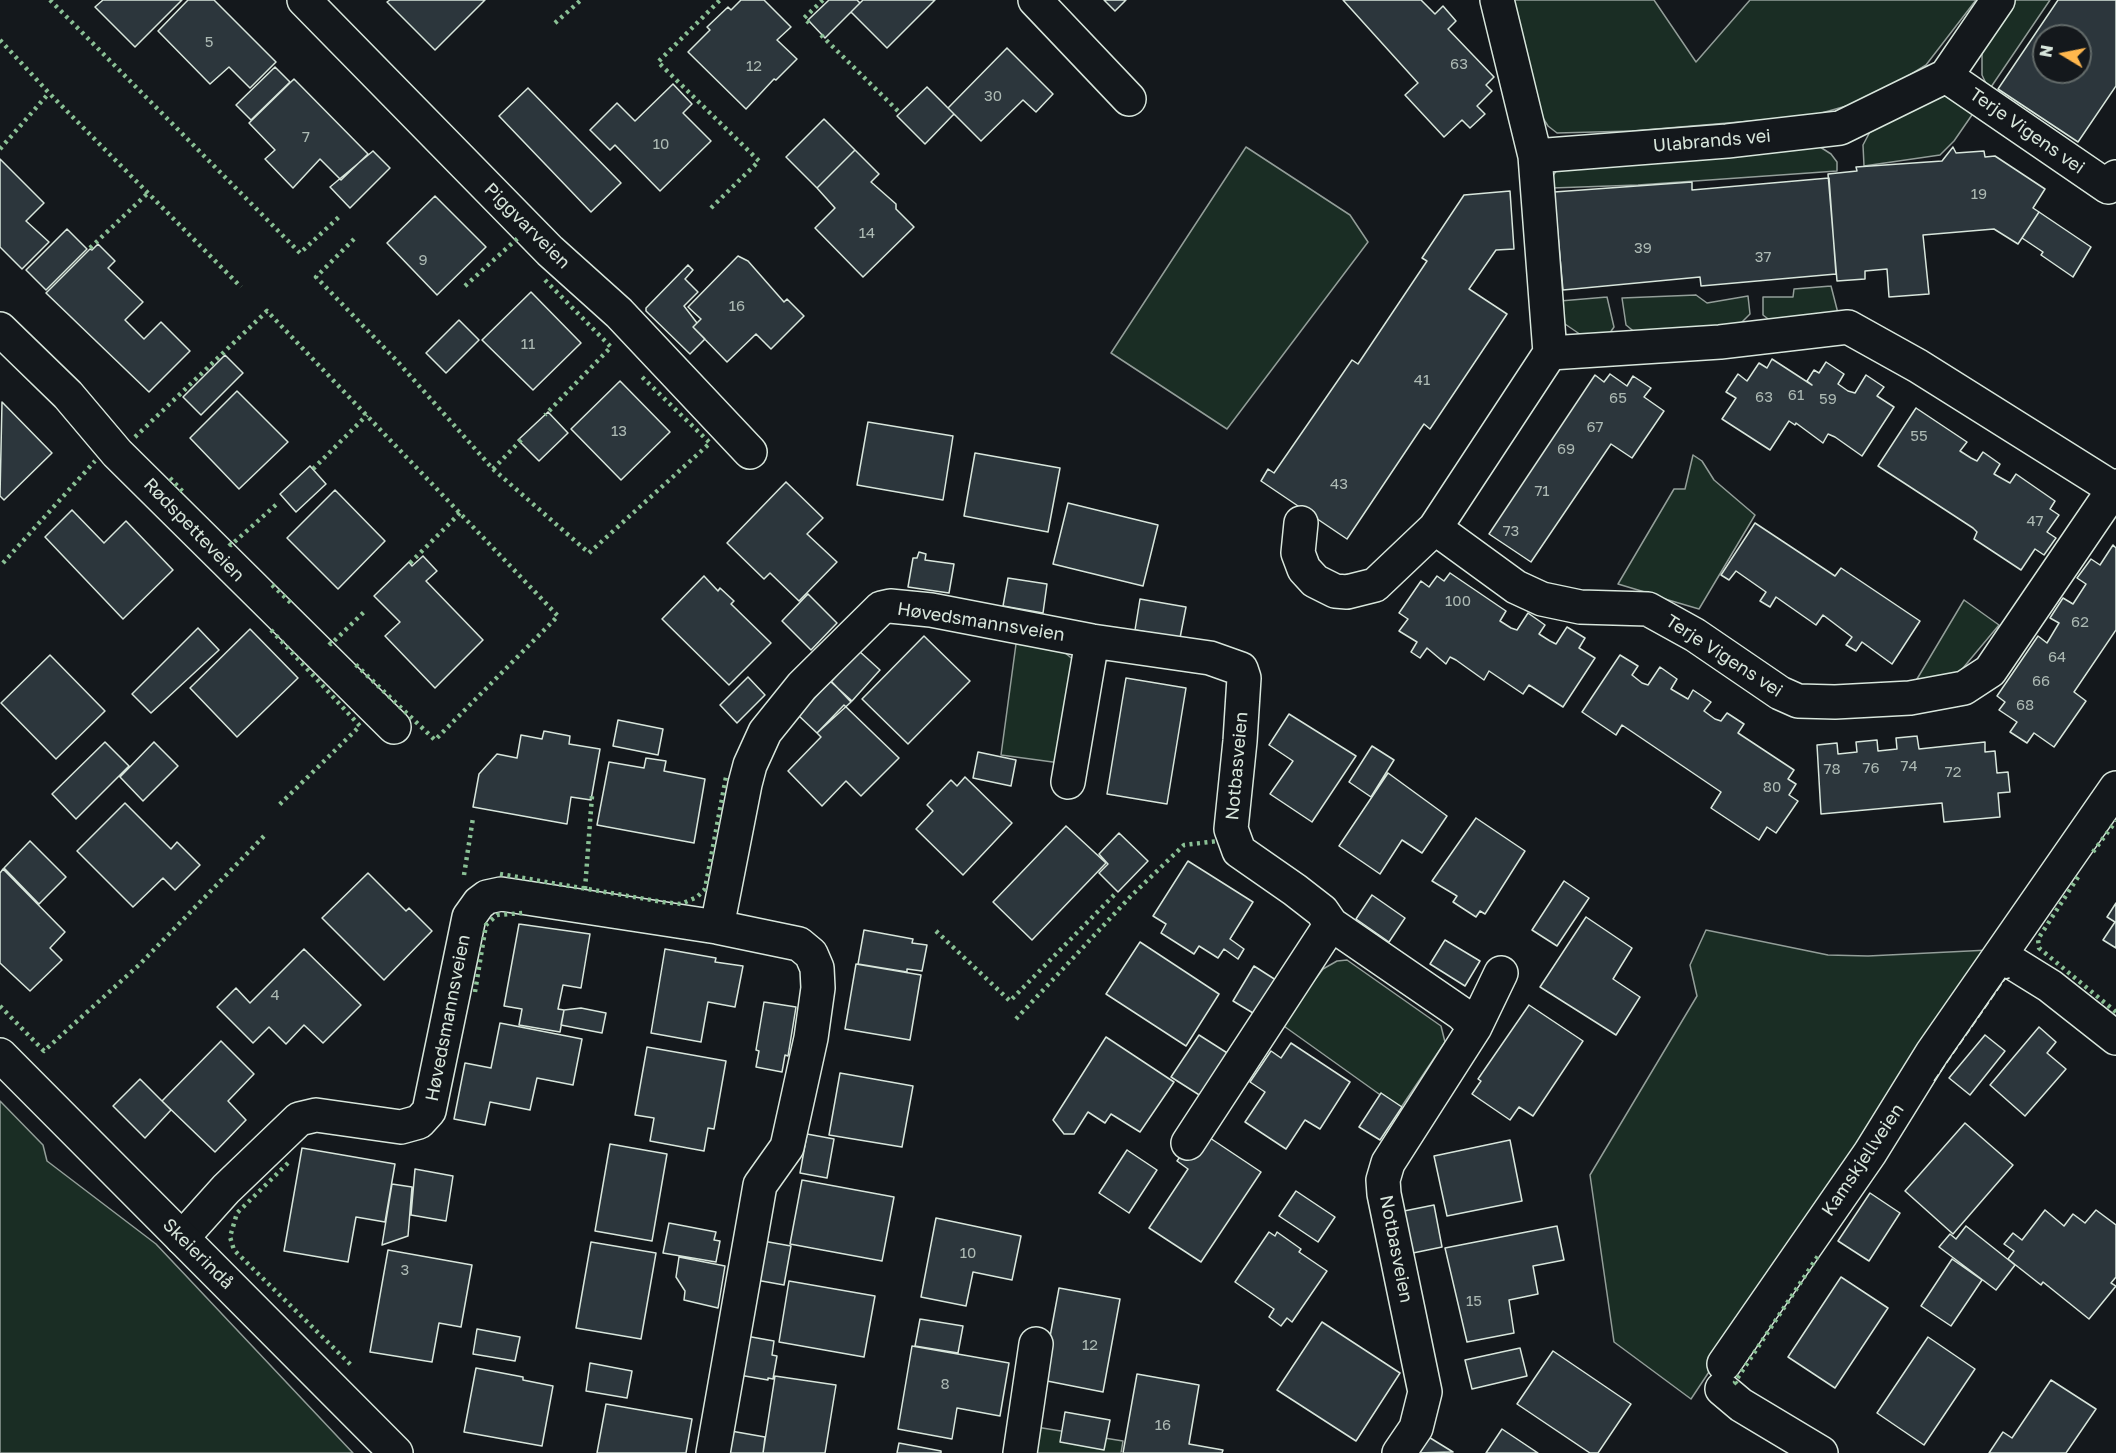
<!DOCTYPE html>
<meta charset="utf-8">
<style>
body{margin:0}
#map{position:relative;width:2116px;height:1453px;overflow:hidden;background:#14181c;font-family:"Golos Text",sans-serif}
canvas{display:block}
.north{position:absolute;left:2032px;top:24px;width:60px;height:60px;box-sizing:border-box;background:#14181c;border:2px solid #626a69;border-radius:50%;rotate:280deg;font-size:16px;font-weight:700;line-height:24px;text-align:center;color:#d8e6dc}
.north::after{content:'';display:block;margin:auto;width:21px;height:27px;background:#ffb74d;clip-path:polygon(50% 0,100% 100%,50% 72%,0 100%)}
</style>
<div id="map">
<canvas width="2116" height="1453"></canvas>
<div class="north">N</div>
</div>
<script>
const ctx = document.querySelector('canvas').getContext('2d');
ctx.lineJoin = 'round';
function paint(path, color) {
  ctx.fillStyle = color;
  ctx.fill(path, 'evenodd');
}
function shape(rows) {
  const path = new Path2D();
  for (const r of rows) {
    path.moveTo(r[0], r[1]);
    for (let i = 2; i < r.length; i += 2) path.lineTo(r[i], r[i + 1]);
  }
  return path;
}
function strokePath(path, color, width, dash) {
  ctx.strokeStyle = color;
  ctx.lineWidth = width;
  ctx.lineCap = dash ? 'butt' : 'round';
  ctx.setLineDash(dash || []);
  ctx.stroke(path);
}
function label(font, color, halo, rows, align = 'center') {
  ctx.font = font + ' "Golos Text",sans-serif';
  ctx.lineWidth = 4.5;
  ctx.setLineDash([]);
  ctx.textBaseline = 'middle';
  ctx.strokeStyle = halo;
  ctx.fillStyle = color;
  for (const [text, x, y, turn = 0] of rows) {
    ctx.save();
    ctx.translate(x, y);
    ctx.rotate((+turn || 0) * Math.PI / 180);
    ctx.textAlign = isNaN(turn) ? turn : align;
    if (halo) ctx.strokeText(text, 0, 0);
    ctx.fillText(text, 0, 0);
    ctx.restore();
  }
}
const green = shape([
 [1506,0,1654,0,1696,62,1750,0,1976,0,1926,65,1871,99,1811,116,1632,131,1557,133,1548,126,1541,115,1506,0],
 [2015,0,2050,0,1989,90,1982,75,1982,51,2015,0],
 [1947,95,1974,112,1954,141,1940,155,1864,166,1863,145,1873,126,1930,96,1947,95],
 [1814,143,1831,154,1837,162,1837,171,1638,185,1552,188,1552,177,1557,170,1814,143],
 [1246,147,1350,215,1368,242,1227,429,1111,353,1246,147],
 [1831,286,1839,317,1772,322,1763,315,1763,297,1793,297,1794,289,1831,286],
 [1696,295,1707,303,1748,296,1750,314,1738,326,1637,334,1626,325,1622,298,1696,295],
 [1607,297,1614,327,1607,337,1584,337,1562,322,1560,301,1607,297],
 [1693,455,1702,461,1714,480,1755,515,1699,609,1665,599,1662,603,1648,593,1618,584,1674,489,1685,489,1693,455],
 [1964,600,1999,625,1958,674,1914,684,1964,600],
 [1016,644,1059,648,1075,661,1060,763,1001,755,1016,644],
 [1706,930,1828,955,1868,956,1989,950,1691,1399,1614,1342,1590,1175,1697,996,1690,965,1706,930],
 [1347,960,1441,1026,1445,1042,1400,1109,1281,1024,1323,969,1337,961,1347,960],
 [0,1101,43,1145,47,1161,156,1244,353,1453,0,1453,0,1101],
 [1030,1426,1123,1441,1121,1453,1025,1453,1030,1426]
]);
const building = shape([
 [103,0,182,0,135,47,95,7,103,0],
 [188,0,214,0,276,62,250,88,229,67,210,84,158,31,188,0],
 [390,0,485,0,435,50,387,2,390,0],
 [741,0,764,0,791,27,777,40,797,59,776,80,774,79,746,109,688,52,710,30,707,27,728,7,731,10,741,0],
 [829,0,857,0,860,3,825,38,808,20,829,0],
 [863,0,935,0,887,48,851,12,863,0],
 [1104,0,1126,0,1115,11,1104,0],
 [1343,0,1421,0,1435,14,1443,6,1456,21,1448,29,1494,77,1486,85,1492,91,1477,106,1485,114,1470,128,1462,120,1444,137,1405,95,1418,83,1343,0],
 [2058,0,2116,0,2116,86,2078,142,1998,89,2058,0],
 [2044,36,2080,36,2080,72,2044,72,2044,36],
 [1007,48,1053,94,1036,112,1023,100,981,141,948,108,1007,48],
 [275,67,290,82,251,120,236,105,275,67],
 [294,79,368,154,341,180,320,159,293,188,265,159,275,150,249,123,294,79],
 [673,84,692,104,683,113,711,141,660,191,615,145,610,150,590,130,617,103,635,121,673,84],
 [927,87,954,114,925,144,897,116,927,87],
 [528,88,621,183,591,212,499,116,528,88],
 [824,119,855,150,817,188,786,157,824,119],
 [1953,147,1956,153,1984,151,1985,157,1995,156,2045,189,2033,208,2039,212,2018,244,1994,229,1923,235,1929,294,1889,297,1887,269,1865,271,1865,279,1837,281,1828,174,1857,171,1856,167,1942,161,1953,147],
 [855,150,879,174,871,182,896,204,896,209,914,227,863,277,815,228,835,208,817,188,855,150],
 [373,151,390,168,350,208,330,187,373,151],
 [0,159,44,203,26,221,49,242,22,269,0,247,0,159],
 [1829,178,1836,274,1701,286,1700,277,1563,290,1554,192,1692,182,1692,190,1829,178],
 [1510,191,1514,249,1496,250,1469,289,1507,314,1430,429,1424,424,1347,539,1261,481,1268,469,1274,473,1352,360,1358,364,1427,261,1422,258,1464,195,1510,191],
 [435,196,486,247,437,295,387,243,435,196],
 [2039,212,2091,247,2073,277,2041,255,2043,252,2022,238,2039,212],
 [67,229,87,249,46,290,26,270,67,229],
 [98,244,115,261,108,268,143,302,125,320,144,339,161,322,190,351,149,392,46,293,90,249,92,250,98,244],
 [738,256,748,261,784,302,787,299,804,316,771,349,756,334,727,362,693,327,701,319,688,307,738,256],
 [688,265,693,270,685,279,698,292,684,306,697,323,693,327,705,339,690,354,646,311,646,308,688,265],
 [531,292,581,343,533,390,482,340,531,292],
 [459,320,479,340,446,373,426,353,459,320],
 [225,355,243,373,201,415,183,397,225,355],
 [1772,359,1812,385,1807,381,1814,370,1819,373,1826,362,1844,374,1838,384,1848,391,1855,393,1866,375,1884,387,1877,396,1894,407,1862,456,1835,437,1828,434,1823,443,1796,423,1795,425,1789,421,1770,450,1722,419,1736,398,1726,392,1738,374,1747,381,1759,363,1767,368,1772,359],
 [1610,374,1627,386,1633,376,1651,388,1644,397,1664,411,1632,458,1611,444,1531,562,1489,534,1595,375,1604,382,1610,374],
 [620,381,670,432,621,480,571,429,620,381],
 [237,391,288,442,239,489,190,438,237,391],
 [2,402,52,453,4,500,0,496,2,402],
 [1916,408,1967,442,1960,451,1971,458,1977,461,1983,452,2000,464,1994,474,2010,483,2016,474,2055,501,2050,509,2059,515,2047,532,2056,538,2044,555,2035,549,2021,570,1974,539,1977,532,1973,528,1878,466,1916,408],
 [548,412,568,433,539,461,518,440,548,412],
 [868,422,953,436,943,500,857,485,868,422],
 [975,453,1060,468,1048,532,964,516,975,453],
 [310,466,326,484,296,512,280,494,310,466],
 [786,482,823,518,807,534,837,562,799,601,770,573,764,579,727,543,786,482],
 [335,490,385,541,338,589,287,538,335,490],
 [1068,503,1158,525,1143,586,1053,564,1068,503],
 [72,510,104,543,126,521,173,570,123,619,45,537,72,510],
 [1755,523,1835,576,1841,568,1920,621,1892,664,1862,642,1856,651,1846,645,1852,637,1823,615,1816,625,1776,597,1770,607,1760,601,1766,592,1736,571,1729,580,1721,575,1755,523],
 [2113,545,2116,548,2116,630,2074,692,2086,701,2054,747,2034,733,2027,743,2010,732,2017,722,1999,710,2005,702,1997,696,2038,636,2047,643,2059,623,2050,618,2063,598,2073,604,2086,584,2077,578,2091,559,2100,565,2113,545],
 [919,552,926,554,925,560,954,564,949,593,908,587,913,558,917,558,919,552],
 [423,556,437,571,426,581,483,640,435,688,385,636,400,622,374,596,409,562,412,566,423,556],
 [1450,573,1506,611,1500,621,1511,628,1517,630,1528,613,1545,625,1539,634,1550,641,1556,644,1567,627,1585,638,1579,648,1595,658,1563,707,1529,685,1523,694,1489,671,1484,680,1456,660,1450,657,1446,664,1427,648,1420,658,1411,652,1417,642,1399,631,1408,619,1399,613,1421,581,1429,587,1437,576,1444,581,1450,573],
 [704,576,718,591,720,588,734,601,731,604,771,643,729,685,662,619,704,576],
 [1008,578,1047,584,1043,613,1003,606,1008,578],
 [808,594,837,623,811,650,782,621,808,594],
 [1140,599,1186,607,1180,638,1135,630,1140,599],
 [198,628,219,650,151,713,132,694,198,628],
 [250,629,298,678,237,737,190,688,250,629],
 [924,636,970,681,908,744,862,699,924,636],
 [859,651,880,670,852,701,831,682,859,651],
 [50,655,105,711,56,759,1,703,50,655],
 [1620,655,1638,666,1632,675,1642,683,1648,685,1660,667,1677,679,1671,689,1688,699,1693,690,1711,702,1704,711,1715,719,1721,721,1727,713,1744,724,1738,733,1794,770,1788,779,1796,784,1789,795,1798,801,1776,833,1767,827,1759,840,1711,808,1721,792,1622,725,1616,735,1582,712,1620,655],
 [748,677,765,695,737,723,720,705,748,677],
 [1126,678,1186,688,1167,804,1107,794,1126,678],
 [831,681,851,702,817,733,798,715,831,681],
 [844,705,899,758,861,796,846,781,822,806,788,771,821,737,817,733,844,705],
 [1289,714,1356,756,1312,822,1270,794,1293,761,1269,745,1289,714],
 [618,720,663,729,658,755,613,746,618,720],
 [544,731,570,736,569,744,600,749,591,800,571,797,567,824,473,807,479,774,497,754,517,758,521,735,542,739,544,731],
 [1917,736,1919,749,1985,742,1985,752,1995,751,1997,773,2008,772,2010,792,1998,793,2000,817,1944,822,1942,803,1821,814,1817,745,1837,743,1838,754,1857,752,1856,742,1877,740,1878,751,1897,749,1896,738,1917,736],
 [105,742,129,766,76,819,52,794,105,742],
 [154,742,178,766,143,801,120,777,154,742],
 [1372,746,1394,760,1371,797,1349,782,1372,746],
 [978,752,1016,760,1011,786,973,778,978,752],
 [646,758,666,761,664,771,705,779,694,843,597,825,609,762,644,768,646,758],
 [1388,773,1447,816,1422,853,1402,840,1380,874,1339,846,1388,773],
 [965,777,1012,823,963,875,916,829,933,811,927,805,951,780,957,786,965,777],
 [125,803,171,849,177,842,200,865,175,890,163,878,133,907,77,851,125,803],
 [1476,818,1525,851,1485,914,1480,911,1476,917,1453,902,1457,896,1432,881,1476,818],
 [1066,826,1106,863,1032,940,993,902,1066,826],
 [1119,833,1148,861,1118,892,1099,873,1108,864,1099,854,1119,833],
 [30,841,66,877,39,904,4,868,30,841],
 [1188,861,1253,902,1230,939,1244,949,1238,959,1224,949,1218,958,1199,946,1194,954,1161,933,1166,924,1153,916,1188,861],
 [3,869,65,932,50,948,62,960,30,991,0,963,0,873,3,869],
 [368,873,406,911,409,908,432,931,384,980,322,918,368,873],
 [1564,881,1589,898,1557,946,1532,930,1564,881],
 [1372,895,1405,918,1389,942,1356,919,1372,895],
 [2116,903,2116,948,2103,940,2115,922,2107,917,2116,903],
 [1586,917,1632,948,1613,979,1640,997,1616,1035,1540,987,1586,917],
 [519,924,590,934,581,988,563,985,558,1009,564,1010,560,1032,519,1025,522,1009,504,1006,519,924],
 [864,930,913,939,912,943,927,945,922,971,907,969,907,972,858,964,864,930],
 [1445,940,1480,961,1465,986,1430,964,1445,940],
 [1140,942,1219,994,1186,1046,1106,994,1140,942],
 [304,949,361,1005,323,1043,304,1025,286,1044,269,1027,253,1043,217,1007,236,988,250,1003,304,949],
 [665,949,716,958,715,962,743,966,735,1007,708,1002,701,1042,651,1033,665,949],
 [856,964,921,975,910,1040,845,1029,856,964],
 [1254,966,1279,982,1258,1016,1233,1001,1254,966],
 [764,1002,796,1007,788,1056,785,1055,782,1072,756,1067,759,1051,756,1050,764,1002],
 [1529,1005,1583,1041,1533,1116,1519,1107,1510,1120,1472,1094,1481,1081,1478,1079,1529,1005],
 [581,1008,606,1013,602,1033,561,1025,564,1010,581,1008],
 [500,1023,582,1039,573,1085,537,1078,530,1110,490,1102,485,1125,454,1119,465,1063,491,1068,500,1023],
 [2039,1027,2056,1042,2047,1053,2066,1069,2025,1116,1990,1085,2039,1027],
 [1199,1035,1232,1056,1204,1098,1171,1077,1199,1035],
 [1985,1035,2005,1051,1970,1095,1949,1078,1985,1035],
 [1106,1037,1174,1082,1140,1132,1111,1114,1105,1123,1088,1112,1074,1134,1064,1134,1053,1120,1106,1037],
 [221,1041,254,1074,228,1101,246,1120,215,1152,162,1101,221,1041],
 [1291,1043,1350,1082,1320,1129,1305,1120,1286,1149,1245,1122,1265,1092,1250,1082,1271,1051,1281,1058,1291,1043],
 [647,1047,726,1061,714,1129,708,1128,704,1151,650,1141,654,1118,635,1115,647,1047],
 [840,1073,913,1086,902,1147,829,1135,840,1073],
 [140,1079,171,1110,145,1138,113,1106,140,1079],
 [1381,1093,1402,1107,1380,1140,1359,1127,1381,1093],
 [1965,1123,2013,1165,1953,1234,1905,1191,1965,1123],
 [807,1134,834,1139,827,1178,800,1173,807,1134],
 [1210,1138,1261,1172,1201,1262,1149,1228,1188,1169,1177,1161,1187,1147,1210,1138],
 [1510,1140,1522,1201,1447,1216,1434,1156,1510,1140],
 [610,1144,667,1154,652,1241,595,1231,610,1144],
 [302,1148,395,1164,385,1222,356,1217,348,1262,284,1251,302,1148],
 [1127,1150,1157,1170,1129,1213,1099,1193,1127,1150],
 [415,1169,453,1176,446,1221,411,1215,415,1169],
 [802,1180,894,1197,882,1261,790,1244,802,1180],
 [392,1184,412,1187,408,1236,382,1245,392,1184],
 [1296,1191,1335,1217,1318,1242,1279,1216,1296,1191],
 [1870,1193,1900,1213,1869,1261,1838,1241,1870,1193],
 [1434,1205,1442,1247,1413,1253,1404,1211,1434,1205],
 [2045,1210,2064,1226,2073,1214,2085,1223,2096,1210,2116,1225,2116,1277,2111,1283,2116,1286,2089,1319,2043,1282,2041,1285,2008,1259,2014,1251,2004,1244,2013,1233,2022,1240,2045,1210],
 [936,1218,1021,1236,1012,1280,973,1272,966,1306,921,1297,936,1218],
 [669,1223,716,1232,714,1240,720,1241,716,1262,663,1253,669,1223],
 [1557,1226,1564,1260,1533,1266,1538,1294,1509,1300,1514,1333,1467,1342,1445,1248,1557,1226],
 [1966,1226,2015,1265,1996,1290,1939,1247,1950,1234,1956,1239,1966,1226],
 [1269,1232,1275,1236,1277,1232,1301,1249,1299,1252,1327,1271,1292,1322,1287,1318,1281,1326,1269,1317,1274,1309,1235,1282,1269,1232],
 [763,1241,791,1246,784,1285,756,1280,763,1241],
 [591,1242,656,1253,641,1339,576,1328,591,1242],
 [388,1250,472,1265,461,1327,439,1323,432,1362,370,1352,388,1250],
 [679,1257,725,1266,718,1308,684,1300,685,1291,676,1277,679,1257],
 [1952,1259,1982,1280,1951,1326,1921,1306,1952,1259],
 [1841,1277,1888,1308,1835,1388,1788,1357,1841,1277],
 [789,1281,875,1296,864,1357,779,1342,789,1281],
 [1059,1288,1120,1299,1103,1392,1042,1380,1059,1288],
 [920,1319,963,1326,958,1353,915,1346,920,1319],
 [1322,1322,1400,1373,1356,1441,1277,1390,1322,1322],
 [477,1329,520,1337,515,1361,473,1354,477,1329],
 [746,1336,774,1341,772,1355,777,1356,773,1379,768,1378,768,1380,739,1375,746,1336],
 [1928,1337,1975,1369,1924,1445,1877,1413,1928,1337],
 [912,1346,1009,1363,1000,1416,957,1408,952,1439,898,1429,912,1346],
 [1520,1348,1527,1376,1472,1389,1465,1360,1520,1348],
 [1553,1351,1631,1404,1598,1453,1590,1453,1517,1404,1553,1351],
 [590,1363,632,1371,627,1398,586,1391,590,1363],
 [476,1368,523,1377,523,1380,553,1386,542,1446,464,1432,476,1368],
 [1137,1374,1199,1385,1189,1444,1223,1450,1222,1453,1123,1453,1137,1374],
 [775,1376,836,1385,825,1453,763,1453,775,1376],
 [2051,1380,2096,1409,2066,1453,1989,1453,2003,1432,2012,1438,2051,1380],
 [606,1404,692,1419,686,1453,597,1453,606,1404],
 [1065,1412,1110,1420,1104,1450,1060,1442,1065,1412],
 [1502,1429,1538,1453,1486,1453,1502,1429],
 [731,1431,765,1437,763,1453,727,1453,731,1431],
 [1427,1436,1453,1452,1416,1453,1427,1436],
 [899,1443,941,1451,941,1453,897,1453,899,1443]
]);
const street = shape([
 [304,0,550,251,619,313,750,452],
 [1035,0,1129,99],
 [1497,0,1535,156,1550,353,1435,528,1516,587,1542,599,1580,607,1648,609,1695,635,1780,693,1798,701,1835,702,1910,698,1964,688,1990,671,2116,486],
 [1946,76,2108,187,2116,177],
 [1535,156,1727,141,1840,128,1946,76,1998,0],
 [0,329,68,395,117,453,394,727],
 [1550,353,1720,342,1848,327,1918,366,2114,489],
 [1301,523,1298,553,1304,569,1315,581,1335,591,1347,592,1375,585,1435,528],
 [1068,782,1092,641],
 [717,927,745,784,750,765,765,732,802,686,881,608,890,606,931,610,1092,641,1210,658,1241,669,1244,678,1240,741,1231,829,1239,851,1295,890,1322,911,1331,924,1462,1014,1475,1027],
 [2000,955,2050,986,2116,1038],
 [1188,1143,1331,924],
 [182,1238,226,1189,299,1119,316,1115,401,1127,419,1122,429,1111,469,917,479,903,487,897,501,894,717,927,799,944,811,954,817,968,818,988,811,1038,787,1147,760,1185,713,1453],
 [1724,1364,1870,1153,1932,1053,2116,788],
 [1722,1389,1741,1405,1821,1453],
 [1020,1453,1036,1344],
 [1399,1453,1416,1428,1425,1392,1384,1194,1383,1180,1388,1163,1475,1027,1501,973]
]);
const secondary = shape([
 [0,1055,396,1453]
]);
const hedge = shape([
 [50,0,300,253,340,216],
 [555,23,581,0],
 [809,23,804,18,823,0],
 [821,35,898,111],
 [0,40,49,93,241,287],
 [0,149,49,93],
 [711,208,759,161,658,62,720,0],
 [354,239,316,277,397,361,493,469,589,553,710,443,640,375],
 [90,248,148,193],
 [545,280,611,347,545,415],
 [465,286,519,237],
 [135,437,267,311,558,616,435,740,354,663],
 [313,469,367,415],
 [493,469,523,438],
 [170,478,185,494],
 [229,543,231,545,278,503],
 [3,563,95,461],
 [410,563,460,513],
 [272,585,292,604],
 [271,630,360,726,278,806],
 [329,642,331,644,366,610],
 [2093,852,2116,821],
 [500,874,663,902,681,904,697,897,705,889,726,777],
 [464,875,473,818],
 [2078,877,2038,939,2039,948,2116,1012],
 [585,889,592,796],
 [936,931,1010,1001,1115,894],
 [475,992,486,925,497,915,523,913],
 [0,1006,44,1051,140,964,265,835],
 [1016,1019,1131,896,1184,845,1218,841],
 [288,1163,237,1213,230,1237,234,1250,351,1365],
 [1737,1384,1735,1382,1818,1256]
]);
const fence = shape([
 [1934,1081,2005,979,2010,978]
]);
const numberNames = [
 ["5",209,42],
 ["63",1459,64],
 ["12",754,66],
 ["30",993,96],
 ["7",306,137],
 ["10",661,144],
 ["19",1979,194],
 ["14",867,233],
 ["39",1643,248],
 ["37",1763,257],
 ["9",423,260],
 ["16",737,306],
 ["11",528,344],
 ["41",1422,380],
 ["61",1796,395],
 ["63",1764,397],
 ["65",1618,398],
 ["59",1828,399],
 ["67",1595,427],
 ["13",619,431],
 ["55",1919,436],
 ["69",1566,449],
 ["43",1339,484],
 ["71",1542,491],
 ["47",2035,521],
 ["73",1511,531],
 ["100",1458,601],
 ["62",2080,622],
 ["64",2057,657],
 ["66",2041,681],
 ["68",2025,705],
 ["74",1909,766],
 ["76",1871,768],
 ["78",1832,769],
 ["72",1953,772],
 ["80",1772,787],
 ["4",275,995],
 ["10",968,1253],
 ["3",405,1270],
 ["15",1474,1301],
 ["12",1090,1345],
 ["8",945,1384],
 ["16",1163,1425]
];
const streetNames = [
 ["Terje Vigens vei",2027,131,35],
 ["Ulabrands vei",1712,141,-5],
 ["Piggvarveien",527,226,45],
 ["Rødspetteveien",194,530,46],
 ["Høvedsmannsveien",981,622,9],
 ["Terje Vigens vei",1724,656,33],
 ["Notbasveien",1237,766,-85],
 ["Høvedsmannsveien",448,1018,-79],
 ["Kamskjellveien",1863,1160,-56],
 ["Notbasveien",1396,1249,79],
 ["Skeierindå",198,1254,45]
];
paint(green, '#1a2d24');
strokePath(green, '#939e99', 1.5);
paint(building, '#2c363c');
strokePath(building, '#d8e6dc', 1.5);
strokePath(street, '#d8e6dc', 36);
strokePath(secondary, '#d8e6dc', 36);
strokePath(street, '#14181c', 33);
strokePath(secondary, '#14181c', 33);
strokePath(hedge, '#8ac095', 4.5, [3, 4.5]);
strokePath(fence, '#d8e6dc', 1.5, [8, 3]);
label('15px', '#adbab4', null, numberNames);
label('18px', '#d8e6dc', '#14181c', streetNames);
</script>
